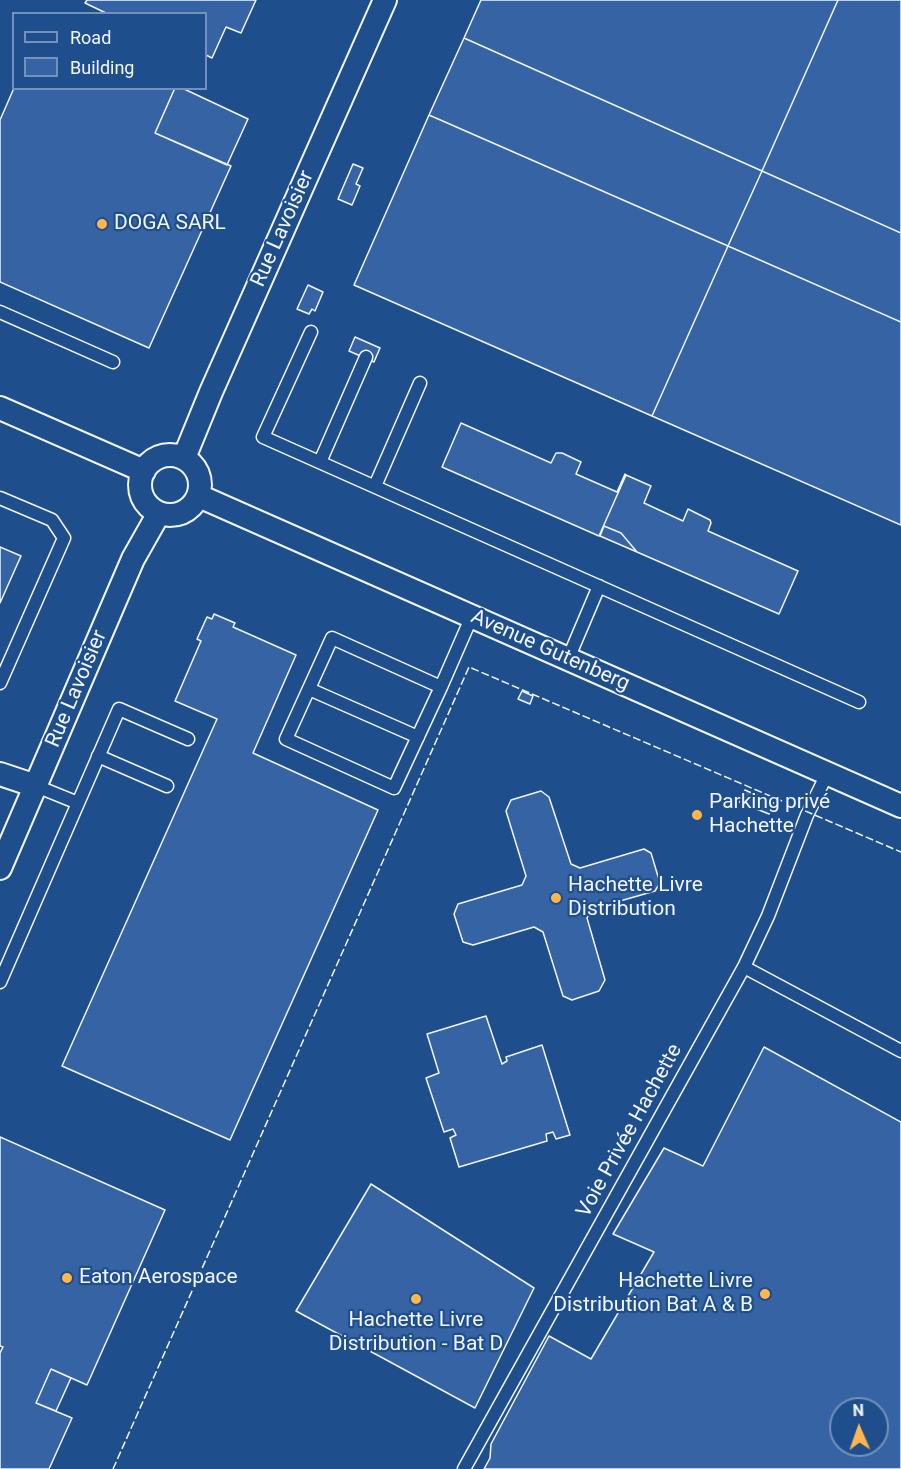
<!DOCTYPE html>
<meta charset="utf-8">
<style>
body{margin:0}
#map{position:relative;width:901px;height:1469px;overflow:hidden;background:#1f4e8c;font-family:Roboto,sans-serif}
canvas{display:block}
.legend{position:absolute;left:12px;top:12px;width:195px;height:78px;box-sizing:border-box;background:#1f4e8c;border:2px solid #7391ba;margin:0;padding:8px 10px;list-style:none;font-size:18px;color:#f2f6ff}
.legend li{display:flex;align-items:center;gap:12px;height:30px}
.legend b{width:30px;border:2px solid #7391ba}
.north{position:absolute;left:829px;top:1397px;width:60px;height:60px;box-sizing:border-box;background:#1f4e8c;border:2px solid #7391ba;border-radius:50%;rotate:358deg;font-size:16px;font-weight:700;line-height:24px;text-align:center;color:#f2f6ff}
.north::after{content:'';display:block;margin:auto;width:21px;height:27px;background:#ffb74d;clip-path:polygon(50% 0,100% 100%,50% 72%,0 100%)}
</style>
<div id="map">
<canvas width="901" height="1469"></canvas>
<ul class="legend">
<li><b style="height:8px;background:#1f4e8c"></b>Road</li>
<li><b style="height:16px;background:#3563a3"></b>Building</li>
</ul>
<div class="north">N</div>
</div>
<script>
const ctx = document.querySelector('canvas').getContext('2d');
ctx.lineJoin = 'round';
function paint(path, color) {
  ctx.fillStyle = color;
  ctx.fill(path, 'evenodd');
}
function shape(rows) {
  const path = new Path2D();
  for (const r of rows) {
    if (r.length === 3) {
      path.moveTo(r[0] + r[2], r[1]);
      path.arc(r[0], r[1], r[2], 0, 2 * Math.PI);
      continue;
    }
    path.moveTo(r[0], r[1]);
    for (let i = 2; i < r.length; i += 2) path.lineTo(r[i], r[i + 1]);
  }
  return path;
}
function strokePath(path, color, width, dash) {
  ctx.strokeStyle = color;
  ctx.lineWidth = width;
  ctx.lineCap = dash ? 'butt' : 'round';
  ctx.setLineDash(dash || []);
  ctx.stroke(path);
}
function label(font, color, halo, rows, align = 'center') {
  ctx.font = font + ' Roboto,sans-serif';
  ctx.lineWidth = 4.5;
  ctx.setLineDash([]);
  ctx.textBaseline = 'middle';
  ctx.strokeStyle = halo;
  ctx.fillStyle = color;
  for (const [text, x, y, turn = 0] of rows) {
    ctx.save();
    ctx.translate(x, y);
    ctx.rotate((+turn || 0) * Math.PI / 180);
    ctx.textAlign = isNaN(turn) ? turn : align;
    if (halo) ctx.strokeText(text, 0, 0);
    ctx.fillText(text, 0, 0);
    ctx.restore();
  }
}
const building = shape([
 [87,0,256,0,241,33,226,27,212,58,206,55,206,14,108,14,85,3,87,0],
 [481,0,838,0,762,171,464,38,481,0],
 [838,0,901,0,901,233,762,171,838,0],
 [464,38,762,171,728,246,429,115,464,38],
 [14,88,172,88,174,90,155,133,231,166,149,348,0,282,0,120,14,88],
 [175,88,182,88,248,119,227,165,155,133,175,88],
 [429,115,728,246,652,416,354,285,429,115],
 [353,164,363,168,356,184,360,186,352,205,338,199,353,164],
 [762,171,901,233,901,322,728,246,762,171],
 [728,246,901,322,901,525,652,416,728,246],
 [308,285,323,292,315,311,312,309,309,314,297,309,308,285],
 [355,337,380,348,374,362,349,351,355,337],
 [461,423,551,463,556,453,562,453,581,462,576,474,617,492,625,474,626,475,599,536,442,467,461,423],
 [626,475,651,486,644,503,683,521,688,509,710,520,711,523,708,531,798,571,779,614,637,552,621,533,604,526,600,536,599,536,626,475],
 [604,526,621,533,637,552,600,536,604,526],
 [0,547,21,556,0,603,0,547],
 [214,614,235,623,233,627,296,655,253,753,378,810,230,1140,62,1066,217,719,175,701,201,641,197,639,207,617,212,619,214,614],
 [522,691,533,696,530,704,518,699,522,691],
 [745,790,774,803,769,814,739,802,745,790],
 [541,791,549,797,571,864,580,868,644,849,651,853,660,883,655,891,592,909,587,918,605,980,599,991,572,1000,563,996,543,932,534,927,473,945,463,942,454,914,458,904,522,885,526,876,506,811,511,800,541,791],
 [486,1016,502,1064,507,1061,506,1057,542,1045,570,1135,556,1139,553,1132,546,1134,547,1141,459,1167,450,1138,456,1135,453,1129,444,1132,426,1078,439,1073,427,1034,486,1016],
 [764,1047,901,1122,901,1469,484,1469,490,1458,491,1444,549,1336,591,1359,654,1252,613,1234,664,1148,703,1166,764,1047],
 [841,1409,877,1409,877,1445,841,1445,841,1409],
 [0,1137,165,1210,87,1385,51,1369,36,1403,72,1418,49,1469,0,1469,0,1353,3,1347,0,1346,0,1137],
 [371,1184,534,1288,475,1408,296,1311,371,1184],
 [51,1369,71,1378,56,1411,36,1403,51,1369]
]);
const lane = shape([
 [0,312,113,362],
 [311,332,263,437,859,702],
 [320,462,366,357],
 [375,486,420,383],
 [0,498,52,520,64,538,0,683],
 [568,659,599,586],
 [441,687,332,638,286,739,394,788,441,687,472,616],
 [309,689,418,737],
 [98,756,167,786],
 [36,786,78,803],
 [744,967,901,1051],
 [0,982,119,709,188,739],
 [464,1469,744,967,768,916,807,815,827,774]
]);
const street = shape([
 [0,408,144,471],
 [170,485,30],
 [184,458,211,392,385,0],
 [199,496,901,806],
 [0,774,36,786],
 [0,868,133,559,159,513]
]);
const fence = shape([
 [113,1469,469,667,901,852]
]);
const markers = [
 [102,224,6,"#ffb74d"],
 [697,815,6,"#ffb74d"],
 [556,898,6,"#ffb74d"],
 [67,1278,6,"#ffb74d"],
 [765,1294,6,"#ffb74d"],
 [416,1299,6,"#ffb74d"]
];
const poiNames = [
 ["DOGA SARL",114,224],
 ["Parking privé",709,803],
 ["Hachette",709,827],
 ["Hachette Livre",568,886],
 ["Distribution",568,910],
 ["Eaton Aerospace",79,1278],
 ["Hachette Livre",753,1282,"right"],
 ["Distribution Bat A & B",753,1306,"right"],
 ["Hachette Livre",416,1321,"center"],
 ["Distribution - Bat D",416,1345,"center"]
];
const streetNames = [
 ["Rue Lavoisier",283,229,-66],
 ["Avenue Gutenberg",550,651,24],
 ["Rue Lavoisier",77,689,-67],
 ["Voie Privée Hachette",630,1131,-61]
];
paint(building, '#3563a3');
strokePath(building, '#f2f6ff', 1.5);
strokePath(lane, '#f2f6ff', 15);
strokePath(street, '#f2f6ff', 26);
strokePath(lane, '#1f4e8c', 12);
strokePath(street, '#1f4e8c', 22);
strokePath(fence, '#f2f6ff', 1.5, [8, 3]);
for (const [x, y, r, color] of markers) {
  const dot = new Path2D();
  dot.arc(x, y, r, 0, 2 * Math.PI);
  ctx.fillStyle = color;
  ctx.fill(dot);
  strokePath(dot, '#1f4e8c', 2);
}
label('21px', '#f2f6ff', '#1f4e8c', poiNames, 'left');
label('21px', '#f2f6ff', '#1f4e8c', streetNames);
</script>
